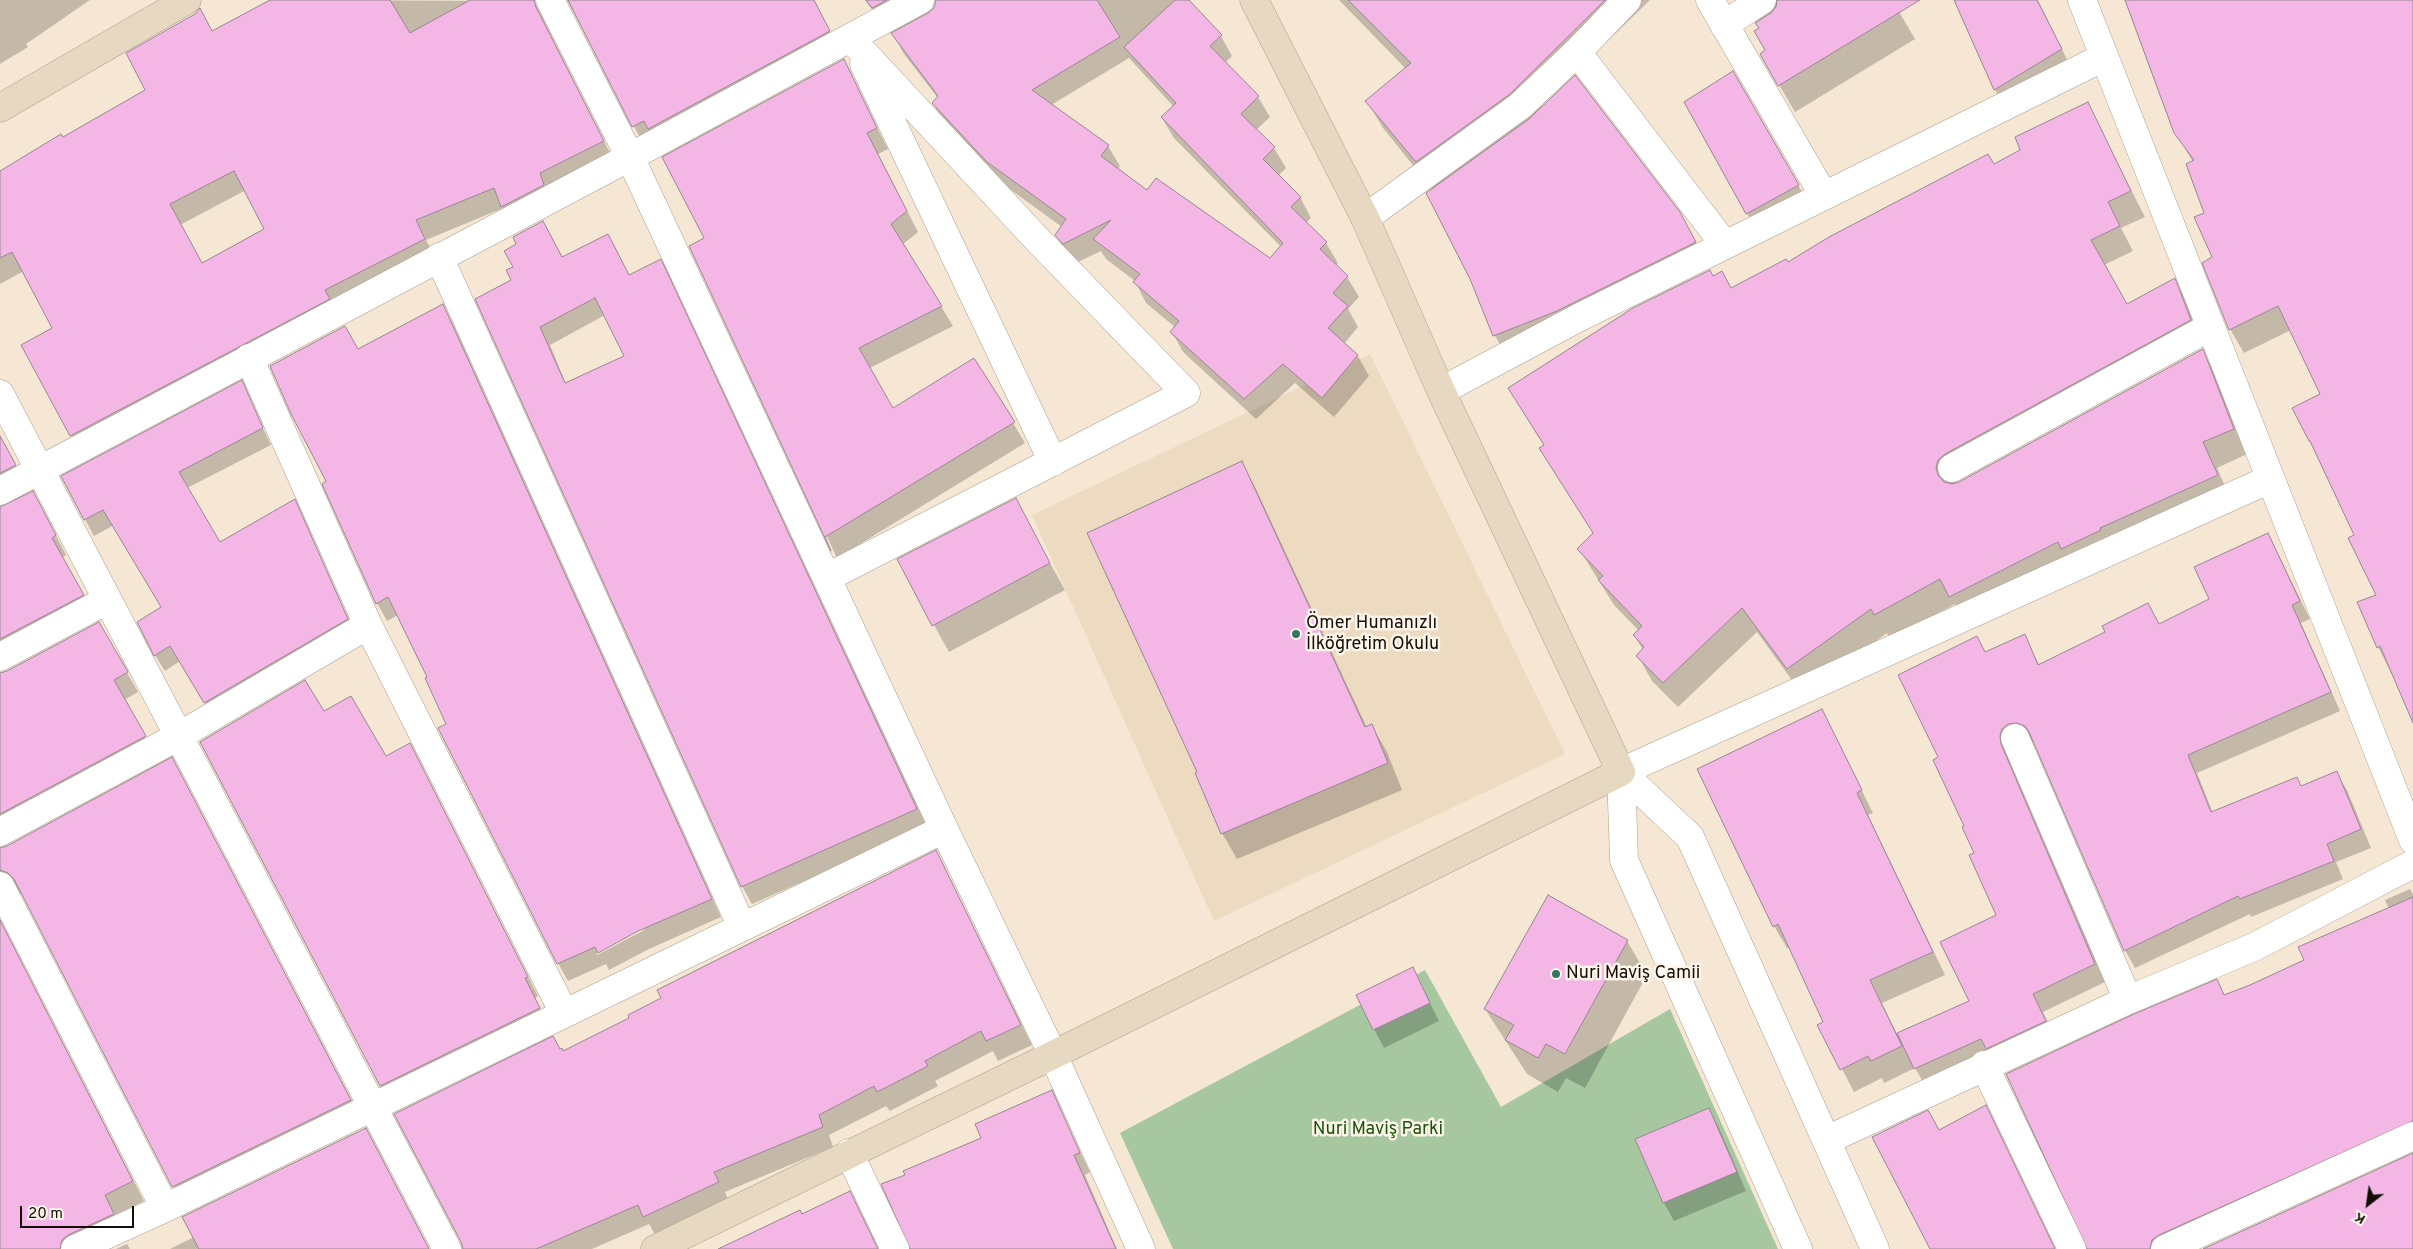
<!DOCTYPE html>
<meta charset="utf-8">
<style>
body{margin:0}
#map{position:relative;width:2413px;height:1249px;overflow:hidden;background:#f5e7d4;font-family:Overpass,sans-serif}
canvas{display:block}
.north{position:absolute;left:2343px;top:1179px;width:50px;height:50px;-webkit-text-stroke:4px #fef5ea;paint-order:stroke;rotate:210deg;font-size:14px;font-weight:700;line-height:20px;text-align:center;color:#130f08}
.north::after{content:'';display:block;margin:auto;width:18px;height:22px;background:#130f08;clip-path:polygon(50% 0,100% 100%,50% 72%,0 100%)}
.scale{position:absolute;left:20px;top:1206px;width:114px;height:22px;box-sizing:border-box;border:2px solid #130f08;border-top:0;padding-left:6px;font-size:15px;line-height:18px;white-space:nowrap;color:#130f08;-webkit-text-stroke:4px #fef5ea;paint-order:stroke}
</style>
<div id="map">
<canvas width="2413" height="1249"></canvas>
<div class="north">K</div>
<div class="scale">20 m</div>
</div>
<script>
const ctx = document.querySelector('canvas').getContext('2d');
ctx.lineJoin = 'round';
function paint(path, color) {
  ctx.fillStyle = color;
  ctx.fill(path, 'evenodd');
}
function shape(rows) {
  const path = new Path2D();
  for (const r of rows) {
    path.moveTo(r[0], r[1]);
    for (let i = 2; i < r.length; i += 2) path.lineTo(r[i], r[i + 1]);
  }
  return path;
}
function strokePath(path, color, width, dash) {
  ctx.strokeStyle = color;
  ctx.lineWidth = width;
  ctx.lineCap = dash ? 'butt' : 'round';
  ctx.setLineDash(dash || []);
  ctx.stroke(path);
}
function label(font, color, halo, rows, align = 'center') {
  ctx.font = font + ' Overpass,sans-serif';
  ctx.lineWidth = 5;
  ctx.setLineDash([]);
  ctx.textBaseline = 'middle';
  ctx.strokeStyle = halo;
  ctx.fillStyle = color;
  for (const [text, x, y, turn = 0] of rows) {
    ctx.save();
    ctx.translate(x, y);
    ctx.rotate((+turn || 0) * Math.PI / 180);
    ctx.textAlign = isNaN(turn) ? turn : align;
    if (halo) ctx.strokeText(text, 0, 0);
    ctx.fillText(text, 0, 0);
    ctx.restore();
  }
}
const built = shape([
 [1370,354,1565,754,1214,921,1032,515]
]);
const green = shape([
 [1425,970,1501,1107,1670,1009,1778,1249,1173,1249,1120,1133]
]);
const shadow = shape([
 [0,0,90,0,26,44,28,47,0,64],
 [273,0,534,1,614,161,514,226,503,208,426,240,436,259,82,455,23,345,54,328,24,271,0,284,0,172,146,91,200,10,213,32],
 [246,190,266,229,202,265,180,225],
 [567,0,814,0,840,52,645,147],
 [865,0,926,0,884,26],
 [955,0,1188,0,1221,36,1232,56,1225,63,1258,97,1270,117,1256,130,1274,148,1286,168,1278,176,1300,197,1311,218,1306,223,1326,243,1338,263,1335,266,1347,277,1359,297,1348,309,1358,327,1344,344,1358,356,1369,376,1334,417,1295,383,1256,419,1183,352,1172,332,1175,327,1146,303,1135,281,1106,259,1101,251,1076,263,1068,255,1056,235,1062,227,1000,182,945,124,933,103,938,98,904,54,893,34,928,15,935,6],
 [1129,58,1174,107,1162,118,1174,138,1281,247,1270,260,1147,192,1117,170,1120,166,1108,146,1051,105],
 [1339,0,1650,0,1541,106,1692,236,1708,265,1508,358,1495,336,1433,190,1383,128,1367,101,1406,69],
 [1741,0,1892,0,1915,39,1795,112,1761,54,1767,51,1760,29],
 [1956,0,2038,0,2074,74,2009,114,1995,90],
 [2126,0,2413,0,2413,716,2378,647,2378,595,2355,536,2310,441,2322,395,2291,330,2244,353,2230,329,2193,162,2175,132],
 [843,61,888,149,878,154,918,232,903,244,953,326,870,368,893,409,1013,423,1025,443,837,558,690,246,706,239],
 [1733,73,1812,209,1760,236,1747,213],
 [2087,104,2145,217,2121,228,2133,251,2104,265,2127,305,2174,280,2189,304,2205,345,1959,479,1953,485,2202,351,2217,375,2247,454,2217,468,2231,500,1965,621,1955,604,1890,639,1887,633,1802,694,1757,632,1678,707,1652,681,1638,656,1643,650,1634,635,1639,631,1614,605,1579,549,1594,534,1555,473,1540,448,1544,446,1509,388,1713,278,1731,289,1994,166,2022,151],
 [543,222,563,258,629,276,660,261,670,279,927,827,752,904,742,886,513,281,518,245],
 [605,315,626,357,566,384,550,345],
 [443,306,453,324,721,917,649,949,609,970,606,964,568,981,558,963,448,725,429,678,398,615,387,621,377,603,328,482,358,351],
 [643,927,644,930,597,955,597,952],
 [241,382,271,445,187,488,219,543,294,501,356,635,214,718,180,661,165,671,155,655,162,608,114,525,94,536,62,477],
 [0,438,26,485,0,501],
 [1241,463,1256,489,1367,728,1372,726,1387,752,1402,790,1237,859,1222,833,1199,773],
 [0,508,44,512,66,555,62,558,94,615,0,667],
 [1030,527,1065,590,949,652,898,560],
 [2268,534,2310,619,2301,623,2340,711,2197,773,2213,813,2301,787,2336,772,2347,790,2371,848,2336,862,2343,879,2251,917,2250,914,2135,968,2125,950,2036,743,2028,740,2009,755,2010,763,2105,982,2043,1012,2056,1039,1926,1087,1915,1068,1884,1083,1882,1078,1854,1092,1819,1025,1824,1023,1790,947,1787,948,1774,926,1822,711,1873,813,1868,815,1945,975,1882,1003,1897,1034,1971,1001,1998,915,1939,758,1985,653,2024,636,2040,666,2159,625,2211,600],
 [99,624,138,692,124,700,156,756,0,841,0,674,7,672],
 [323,713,386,757,410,745,538,996,535,998,550,1028,392,1104,381,1086],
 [183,779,362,1120,184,1206,24,895,13,890,0,896,0,849],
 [946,872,1032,1045,998,1061,993,1051,935,1081,938,1086,890,1111,886,1106,829,1135,833,1147,725,1192,729,1202,656,1236,649,1224,592,1249,464,1249,560,1050,563,1052],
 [2410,889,2413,894,2413,1139,2152,1249,2089,1249,2217,981,2225,996,2305,961,2389,909,2385,900],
 [0,920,144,1201,115,1215,124,1234,92,1249,0,1249],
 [1627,941,1647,975,1585,1088,1566,1078,1558,1092,1527,1074,1485,1009],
 [1422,987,1439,1021,1384,1048,1374,1029],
 [1051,1092,1090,1172,1085,1175,1117,1249,911,1249,906,1175,983,1139],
 [1709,1110,1719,1128,1746,1191,1674,1221,1664,1203],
 [377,1149,429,1249,170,1249,194,1237],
 [850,1193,878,1249,760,1249,802,1215],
 [127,1244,130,1249,116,1249]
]);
const building = shape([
 [270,0,390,0,410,33,470,0,534,0,536,7,604,141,540,173,544,185,501,207,494,188,416,220,425,239,325,290,330,299,70,436,21,345,52,328,12,252,0,258,0,171,61,134,63,137,145,90,126,53,195,14,200,8,212,31,270,0],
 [234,171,264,229,202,263,170,204,234,171],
 [568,0,814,0,830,31,648,129,644,121,632,127,568,0],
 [866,0,887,0,872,8,866,0],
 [936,0,1097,0,1120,37,1032,90,1109,145,1101,156,1147,190,1156,178,1270,258,1283,243,1161,117,1176,103,1124,47,1175,0,1189,0,1222,35,1210,46,1259,96,1241,114,1275,147,1263,159,1301,197,1291,207,1327,242,1320,249,1348,276,1333,293,1348,306,1328,328,1358,355,1322,398,1283,364,1244,399,1170,332,1179,321,1133,282,1140,274,1093,239,1111,220,1063,244,1055,235,1066,219,987,162,932,103,938,96,891,33,928,13,934,8,936,0],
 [1348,0,1605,0,1510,94,1416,162,1365,101,1411,63,1348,0],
 [1777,0,1920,0,1778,86,1760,54,1765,50,1754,31,1759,28,1755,23,1771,13,1776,7,1777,0],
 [1954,0,2037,0,2062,49,1994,90,1954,0],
 [2125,0,2413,0,2413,723,2380,646,2377,648,2357,602,2376,595,2348,538,2354,535,2310,441,2309,441,2292,408,2320,394,2278,306,2229,330,2202,263,2212,257,2194,217,2204,213,2186,164,2194,160,2174,133,2125,0],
 [844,59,877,128,867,133,907,211,891,224,942,306,859,348,893,408,974,358,1015,422,825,537,831,551,689,246,704,238,662,157,844,59],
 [1733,71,1799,185,1746,214,1684,102,1733,71],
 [1575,75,1680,212,1696,242,1557,311,1493,336,1470,279,1426,193,1529,119,1575,75],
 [2088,102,2131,191,2108,202,2120,226,2091,240,2127,304,2175,278,2191,320,1945,454,1938,460,1936,467,1938,475,1944,482,1952,484,1959,482,2203,349,2234,429,2203,442,2218,475,2100,528,2101,530,2061,549,2058,542,1949,597,1940,579,1874,615,1871,609,1787,669,1742,608,1663,683,1636,656,1644,647,1633,635,1642,626,1598,580,1603,576,1577,549,1593,533,1539,448,1544,445,1508,388,1633,308,1710,270,1713,276,1722,271,1731,288,1786,259,1788,262,1829,237,1988,154,1994,164,2020,150,2015,137,2088,102],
 [543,221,562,257,608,234,629,275,661,259,917,809,741,887,475,299,511,280,506,270,513,267,504,251,516,244,513,237,543,221],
 [595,298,624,356,565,383,540,327,595,298],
 [443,304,712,899,638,931,598,953,595,947,557,964,438,728,446,724,425,678,427,677,388,597,376,604,322,484,326,481,291,414,270,366,345,326,358,349,443,304],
 [242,380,263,428,179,472,220,542,295,499,348,619,204,703,170,646,154,656,137,622,161,607,103,510,84,520,61,476,242,380],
 [0,436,16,465,0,473,0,436],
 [1242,461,1365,727,1372,724,1388,763,1221,834,1195,773,1197,772,1087,533,1242,461],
 [33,491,56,535,52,538,84,595,0,639,0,507,33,491],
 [1016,498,1050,563,932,626,897,559,1016,498],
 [2268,533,2300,601,2292,605,2331,692,2188,755,2211,812,2297,777,2301,786,2337,771,2361,829,2327,844,2334,861,2240,899,2238,896,2124,951,2029,732,2025,726,2017,723,2008,724,2002,729,2000,736,2001,744,2095,964,2033,994,2046,1021,1986,1049,1981,1039,1914,1069,1897,1033,1969,1001,1940,942,1996,915,1969,855,1974,853,1962,827,1964,826,1933,760,1938,757,1898,675,1977,636,1985,652,2025,634,2038,665,2105,632,2102,626,2148,603,2159,624,2209,599,2194,567,2268,533],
 [99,622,128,672,114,680,146,736,0,814,0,673,7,671,99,622],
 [305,680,324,711,351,696,386,756,410,743,528,977,525,978,540,1008,380,1086,200,742,305,680],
 [1822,709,1862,790,1857,793,1933,952,1870,980,1902,1046,1871,1061,1868,1056,1840,1070,1817,1025,1823,1022,1778,924,1773,927,1697,769,1822,709],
 [172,757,351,1100,172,1187,14,879,8,873,0,870,0,848,7,846,172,757],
 [936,850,1021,1025,986,1041,981,1031,925,1061,928,1066,877,1092,874,1086,819,1115,823,1127,714,1172,719,1182,643,1217,638,1205,536,1249,463,1249,461,1242,394,1114,553,1036,560,1049,562,1048,563,1051,629,1018,628,1015,661,998,657,990,936,850],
 [1548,895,1628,940,1565,1054,1546,1044,1538,1058,1505,1040,1514,1025,1484,1009,1548,895],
 [2413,897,2413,1121,2159,1235,2152,1240,2150,1249,2087,1249,2006,1074,2134,1014,2217,979,2224,995,2250,985,2304,960,2298,947,2413,897],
 [0,920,133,1181,105,1195,114,1214,68,1235,62,1240,60,1249,0,1249,0,920],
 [1413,967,1430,1003,1373,1030,1356,995,1413,967],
 [1052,1090,1080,1153,1074,1155,1116,1249,910,1249,881,1184,905,1175,903,1171,981,1138,975,1124,1052,1090],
 [1986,1105,2055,1249,1930,1249,1872,1137,1928,1110,1939,1130,1986,1105],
 [1709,1108,1737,1172,1663,1203,1635,1139,1709,1108],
 [366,1128,429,1249,199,1249,182,1217,366,1128],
 [2413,1153,2413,1249,2203,1249,2413,1153],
 [850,1191,878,1249,718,1249,800,1210,802,1214,850,1191]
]);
const street = shape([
 [550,0,630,157,944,829,1053,1055,1141,1249],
 [1710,0,1824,196],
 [2082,0,2413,840],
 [1724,25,1762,0],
 [1577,52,1725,245],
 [864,64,1053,462],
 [1365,218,1520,106,1577,52,1627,0],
 [439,257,742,927],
 [249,358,368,625,564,1013],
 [1441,391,1578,318,2104,57],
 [0,394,447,1249],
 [1952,468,2210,327],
 [0,491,630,157,920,0],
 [828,577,1186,393,1034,236,851,39],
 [0,657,107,600],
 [2015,738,2128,1000],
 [1621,772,2270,479],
 [1621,772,1690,837,1875,1249],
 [1621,772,1624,860,1798,1249],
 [0,832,179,736,368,625],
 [0,886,165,1208],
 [1984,1065,2072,1249],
 [1827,1140,2128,1000,2254,947,2413,864],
 [849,1153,895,1249],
 [75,1249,165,1208,944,829],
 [2165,1249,2413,1136]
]);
const secondary = shape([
 [0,108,187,0],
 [655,1249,1053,1055,1621,772,1441,391,1365,218,1254,0]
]);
const markers = [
 [1296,634,5,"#367563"],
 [1556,974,5,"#367563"]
];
const poiNames = [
 ["Ömer Humanızlı",1306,624],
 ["İlköğretim Okulu",1306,645],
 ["Nuri Maviş Camii",1566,974]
];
const parkNames = [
 ["Nuri Maviş Parki",1378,1130]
];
paint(built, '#ecdac1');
paint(green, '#a6c79f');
paint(shadow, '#0003');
paint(building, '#f3b6e5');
strokePath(building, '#988693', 1);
strokePath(street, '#ab9f8d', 29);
strokePath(secondary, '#ab9f8d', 29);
strokePath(street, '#fff', 28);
strokePath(secondary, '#e7d8c1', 28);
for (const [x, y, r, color] of markers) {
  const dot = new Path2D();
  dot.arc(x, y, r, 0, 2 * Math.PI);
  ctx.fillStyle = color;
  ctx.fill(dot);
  strokePath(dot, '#fef5ea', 2);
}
label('18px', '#130f08', '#fef5ea', poiNames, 'left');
label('18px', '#175507', '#fef5ea', parkNames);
</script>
